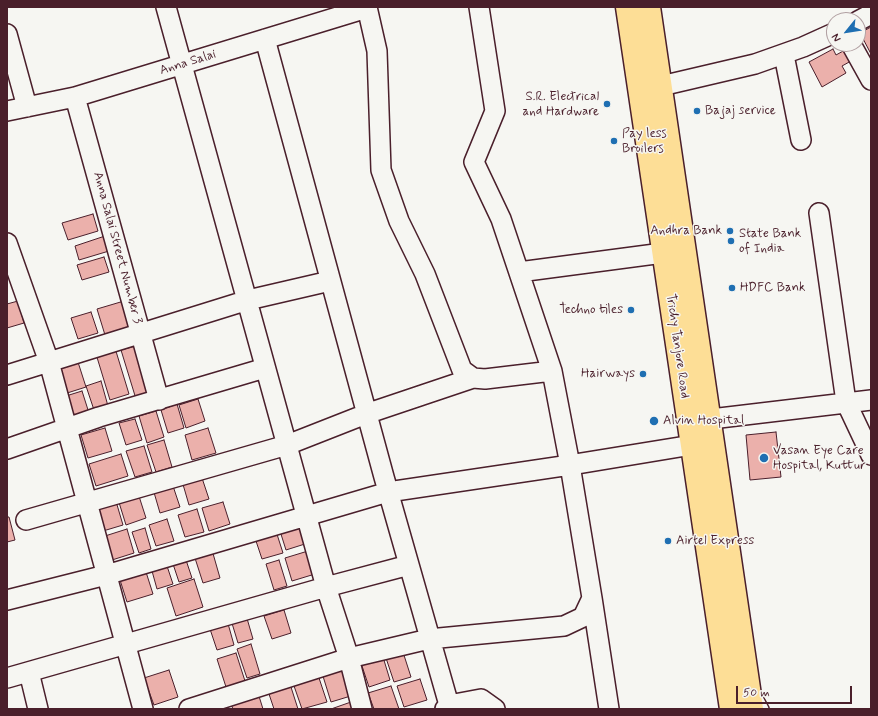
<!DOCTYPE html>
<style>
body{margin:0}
#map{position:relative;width:878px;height:716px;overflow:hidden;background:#f6f6f2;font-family:Mynerve,sans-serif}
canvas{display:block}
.frame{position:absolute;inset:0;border:8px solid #4a1f2b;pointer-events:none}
.north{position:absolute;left:826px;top:12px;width:40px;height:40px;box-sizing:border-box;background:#f6f6f2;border:1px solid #b1a0a2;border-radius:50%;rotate:240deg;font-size:11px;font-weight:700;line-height:16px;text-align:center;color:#4a1f2b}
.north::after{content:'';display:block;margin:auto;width:14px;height:18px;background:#1f6fb2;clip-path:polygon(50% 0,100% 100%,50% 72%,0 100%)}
.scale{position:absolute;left:736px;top:686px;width:116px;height:18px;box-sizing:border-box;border:2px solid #4a1f2b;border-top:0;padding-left:5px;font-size:12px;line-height:14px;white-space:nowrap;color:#4a1f2b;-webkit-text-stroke:3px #f6f6f2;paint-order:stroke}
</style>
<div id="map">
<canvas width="878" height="716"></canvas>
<div class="frame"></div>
<div class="north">N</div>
<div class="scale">50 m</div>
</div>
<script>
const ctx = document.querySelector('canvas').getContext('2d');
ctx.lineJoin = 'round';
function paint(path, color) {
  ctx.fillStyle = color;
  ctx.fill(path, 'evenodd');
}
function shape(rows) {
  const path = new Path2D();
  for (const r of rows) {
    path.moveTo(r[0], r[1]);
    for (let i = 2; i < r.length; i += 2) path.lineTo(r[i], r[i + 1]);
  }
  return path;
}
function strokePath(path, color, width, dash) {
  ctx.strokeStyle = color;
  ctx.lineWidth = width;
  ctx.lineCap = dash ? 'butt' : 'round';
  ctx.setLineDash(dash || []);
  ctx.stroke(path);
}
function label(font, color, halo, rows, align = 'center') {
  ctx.font = font + ' Mynerve,sans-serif';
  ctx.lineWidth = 3;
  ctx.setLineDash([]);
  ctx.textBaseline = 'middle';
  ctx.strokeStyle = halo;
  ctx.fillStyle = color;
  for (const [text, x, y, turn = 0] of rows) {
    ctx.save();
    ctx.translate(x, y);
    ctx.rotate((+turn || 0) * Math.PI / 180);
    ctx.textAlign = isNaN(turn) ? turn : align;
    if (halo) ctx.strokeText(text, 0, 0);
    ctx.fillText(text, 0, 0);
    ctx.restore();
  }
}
const building = shape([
 [871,27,871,54,860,33,871,27],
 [833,49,836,55,845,50,851,61,842,66,846,73,822,87,809,62,833,49],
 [93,214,98,231,68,240,62,223,93,214],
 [105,236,109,251,79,260,75,246,105,236],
 [104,257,109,272,82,280,77,265,104,257],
 [18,301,24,323,7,328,7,304,18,301],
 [124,301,132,326,105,335,97,309,124,301],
 [91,312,98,333,78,339,71,318,91,312],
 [139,345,154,394,136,399,121,350,139,345],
 [115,348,129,394,110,400,96,354,115,348],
 [77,359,86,387,64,394,55,367,77,359],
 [101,381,108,406,94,410,86,386,101,381],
 [82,391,89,413,73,418,66,396,82,391],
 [198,399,205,421,186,428,179,405,198,399],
 [177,404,184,428,168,433,161,410,177,404],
 [156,411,164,437,147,443,139,416,156,411],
 [135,419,142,440,126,445,119,423,135,419],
 [105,428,112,451,88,458,81,435,105,428],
 [208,428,216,453,192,460,185,435,208,428],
 [776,432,781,477,750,480,746,435,776,432],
 [164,440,172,467,156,472,147,445,164,440],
 [144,446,152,472,135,477,126,451,144,446],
 [121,454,128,476,96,486,89,464,121,454],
 [201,475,209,499,189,505,182,481,201,475],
 [172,483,180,507,160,513,153,489,172,483],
 [137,490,146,518,126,525,117,496,137,490],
 [115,498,123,525,103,531,95,505,115,498],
 [223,502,230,524,209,531,202,508,223,502],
 [197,509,204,532,185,537,178,515,197,509],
 [7,517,9,517,15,540,7,542,7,517],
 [167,519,174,541,156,546,149,525,167,519],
 [302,523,308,543,286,550,280,531,302,523],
 [145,528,151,549,139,553,132,532,145,528],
 [275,528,283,553,262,559,254,535,275,528],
 [127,529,134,553,112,560,105,536,127,529],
 [212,550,220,578,203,583,194,555,212,550],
 [308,551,315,574,292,581,285,558,308,551],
 [185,557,192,578,179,582,172,561,185,557],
 [279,560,287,586,274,590,266,564,279,560],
 [167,566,173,584,157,589,152,571,167,566],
 [146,572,153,594,127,602,120,580,146,572],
 [194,579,203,607,176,616,167,588,194,579],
 [284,610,291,633,272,639,264,616,284,610],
 [246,615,253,639,238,643,231,620,246,615],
 [227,620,234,645,217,650,209,626,227,620],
 [251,644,260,674,247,678,237,649,251,644],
 [402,649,411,677,394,682,385,655,402,649],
 [236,653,245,681,226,687,217,659,236,653],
 [383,657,390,680,369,687,361,663,383,657],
 [344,666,354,695,331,702,322,673,344,666],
 [169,670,178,697,154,705,144,678,169,670],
 [318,675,327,702,302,709,293,683,318,675],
 [420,679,427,700,404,707,397,686,420,679],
 [290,684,298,709,274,709,268,691,290,684],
 [391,686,399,709,374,709,368,693,391,686],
 [258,693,263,709,233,709,230,702,258,693],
 [351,702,354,709,331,709,351,702]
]);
const lane = shape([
 [757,696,764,709]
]);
const street = shape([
 [166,7,326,587,349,658,362,709],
 [367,7,377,51,381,170,399,221,425,274,462,370,473,378,485,379,552,371,501,219,474,162,495,111,479,7],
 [858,21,871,14],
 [7,34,27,107],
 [265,39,384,477,449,705,445,709],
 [851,44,871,80],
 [784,55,801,140],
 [661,86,755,64,803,47,834,33],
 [75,97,159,400],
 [7,111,75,97,367,8],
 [819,213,846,402,871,455],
 [7,243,49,362,143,709],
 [519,272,663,253],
 [7,375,248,300,330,281],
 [711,419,871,400],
 [7,449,99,417,265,368],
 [26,520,287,445,366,414,473,378],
 [592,598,609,709],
 [7,600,106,575,388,492,570,465,692,445],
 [29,672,38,709],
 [7,678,326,587,409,565],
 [449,705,481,699,495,709],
 [189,709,349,658,429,639,564,626,583,617,592,598,570,465,552,371]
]);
const highway = shape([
 [627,7,731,709],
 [649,7,752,709]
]);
const markers = [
 [607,104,4,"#1f6fb2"],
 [697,111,4,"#1f6fb2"],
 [614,141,4,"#1f6fb2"],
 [730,231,4,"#1f6fb2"],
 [731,241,4,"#1f6fb2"],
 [732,288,4,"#1f6fb2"],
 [631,310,4,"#1f6fb2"],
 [643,374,4,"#1f6fb2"],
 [654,421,5,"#1f6fb2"],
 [764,458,5,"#1f6fb2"],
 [668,541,4,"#1f6fb2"]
];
const streetNames = [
 ["Anna Salai",188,63,-17],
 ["Anna Salai Street Number 3",117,248,75],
 ["Trichy Tanjore Road",677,346,82]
];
const poiNames = [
 ["S.R. Electrical",599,97,"right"],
 ["and Hardware",599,112,"right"],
 ["Bajaj service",705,111],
 ["Pay less",622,134],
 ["Broilers",622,149],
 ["Andhra Bank",722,231,"right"],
 ["State Bank",739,234],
 ["of India",739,249],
 ["HDFC Bank",740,288],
 ["Techno tiles",623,310,"right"],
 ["Hairways",635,374,"right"],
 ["Alvin Hospital",663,421],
 ["Vasan Eye Care",773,451],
 ["Hospital, Kuttur",773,466],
 ["Airtel Express",676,541]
];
paint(building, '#ebb0ab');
strokePath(building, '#4a1f2b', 1);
strokePath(lane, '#4a1f2b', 12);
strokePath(street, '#4a1f2b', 22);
strokePath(highway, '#4a1f2b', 25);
strokePath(lane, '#f6f6f2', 9);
strokePath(street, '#f6f6f2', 19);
strokePath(highway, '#fdde96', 22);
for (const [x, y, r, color] of markers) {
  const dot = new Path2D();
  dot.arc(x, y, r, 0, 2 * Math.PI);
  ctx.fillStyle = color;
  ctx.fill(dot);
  strokePath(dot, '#f6f6f2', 1.5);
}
label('13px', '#4a1f2b', '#f6f6f2', streetNames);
label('13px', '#4a1f2b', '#f6f6f2', poiNames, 'left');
</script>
